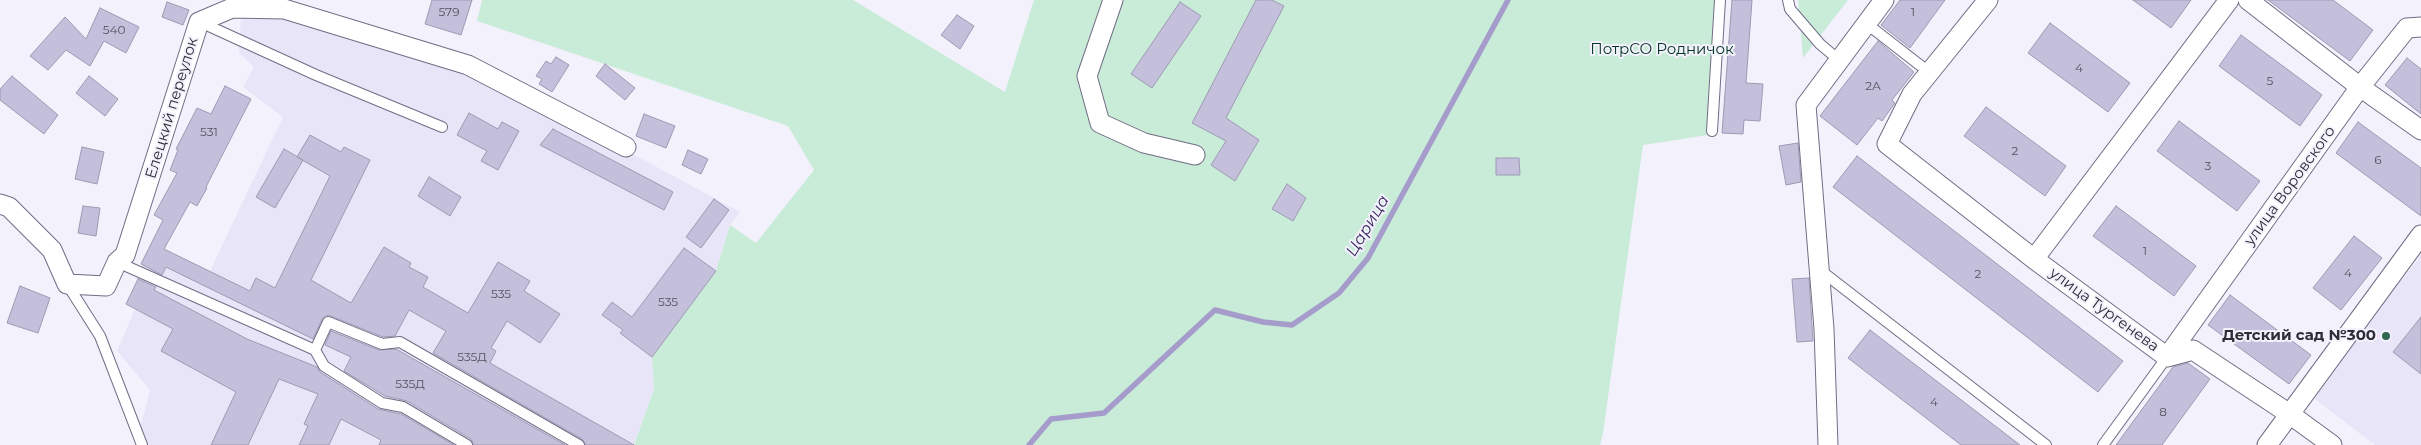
<!DOCTYPE html>
<meta charset="utf-8">
<style>
body{margin:0}
canvas{display:block;background:#f2f1fc}
</style>
<canvas width="2421" height="445"></canvas>
<script>
const ctx = document.querySelector('canvas').getContext('2d');
ctx.lineJoin = 'round';
function paint(path, color) {
  ctx.fillStyle = color;
  ctx.fill(path, 'evenodd');
}
function shape(rows) {
  const path = new Path2D();
  for (const r of rows) {
    path.moveTo(r[0], r[1]);
    for (let i = 2; i < r.length; i += 2) path.lineTo(r[i], r[i + 1]);
  }
  return path;
}
function strokePath(path, color, width, dash) {
  ctx.strokeStyle = color;
  ctx.lineWidth = width;
  ctx.lineCap = dash ? 'butt' : 'round';
  ctx.setLineDash(dash || []);
  ctx.stroke(path);
}
function label(font, color, halo, rows, align = 'center') {
  ctx.font = font + ' Montserrat,sans-serif';
  ctx.lineWidth = 4;
  ctx.setLineDash([]);
  ctx.textBaseline = 'middle';
  ctx.strokeStyle = halo;
  ctx.fillStyle = color;
  for (const [text, x, y, turn = 0] of rows) {
    ctx.save();
    ctx.translate(x, y);
    ctx.rotate((+turn || 0) * Math.PI / 180);
    ctx.textAlign = isNaN(turn) ? turn : align;
    if (halo) ctx.strokeText(text, 0, 0);
    ctx.fillText(text, 0, 0);
    ctx.restore();
  }
}
const built = shape([
 [241,14,287,14,467,71,627,151,740,212,730,225,716,271,652,357,654,389,634,445,147,445,140,429,150,390,117,351,135,309,126,304,137,281,145,257,152,243,210,271,283,117,243,87,254,67,239,53],
 [2421,239,2421,445,2375,445,2316,400,2310,391,2390,281,2402,280,2420,257,2418,243]
]);
const green = shape([
 [482,0,853,0,1005,92,1034,0,1715,0,1708,135,1643,145,1603,433,1600,445,634,445,654,389,652,357,716,271,730,225,756,243,814,170,788,126,477,21],
 [1798,0,1848,0,1803,58]
]);
const stream = shape([
 [1029,445,1051,419,1104,413,1215,310,1263,322,1292,325,1339,293,1368,258,1508,0]
]);
const building = shape([
 [432,0,472,0,461,35,425,24,432,0],
 [1256,0,1272,0,1284,6,1226,118,1259,140,1235,181,1211,165,1226,141,1192,123,1256,0],
 [1732,0,1752,0,1746,83,1763,84,1760,121,1744,120,1743,134,1722,133,1732,0],
 [1900,0,1945,0,1910,48,1881,25,1900,0],
 [2133,0,2191,0,2171,28,2133,0],
 [2268,0,2333,0,2373,30,2350,61,2268,0],
 [167,2,189,10,183,25,162,17,167,2],
 [1180,2,1201,16,1152,88,1131,74,1180,2],
 [100,8,139,27,126,53,104,41,90,66,66,50,48,70,30,56,65,17,86,39,100,8],
 [957,15,974,26,960,49,941,35,957,15],
 [2050,23,2130,83,2108,112,2028,53,2050,23],
 [2241,35,2322,95,2300,126,2219,66,2241,35],
 [1878,41,1914,72,1892,100,1895,103,1882,121,1878,118,1857,145,1820,116,1878,41],
 [556,57,569,65,552,92,539,84,542,79,536,76,546,61,551,64,556,57],
 [2407,58,2421,69,2421,114,2385,85,2407,58],
 [605,64,635,88,625,100,596,76,605,64],
 [12,76,58,115,44,134,0,100,0,89,12,76],
 [89,76,118,99,105,116,76,93,89,76],
 [225,86,251,99,206,187,207,188,197,206,190,202,164,249,250,291,256,278,275,288,330,176,297,157,310,135,341,152,344,147,370,160,311,280,351,303,384,247,411,263,409,267,428,277,423,287,468,313,498,262,530,281,524,291,560,314,540,343,507,321,491,348,496,351,490,363,634,445,586,445,582,439,433,353,446,331,409,310,395,336,383,337,328,315,322,319,313,339,166,267,162,275,141,264,163,220,154,215,177,173,170,170,178,150,176,149,197,108,211,114,225,86],
 [1986,107,2066,166,2045,196,1964,136,1986,107],
 [469,113,498,129,502,122,519,131,498,170,481,161,487,151,457,135,469,113],
 [644,114,675,126,666,148,636,136,644,114],
 [2179,121,2260,181,2237,211,2157,151,2179,121],
 [2358,122,2421,168,2421,216,2336,153,2358,122],
 [553,129,673,192,664,210,540,145,553,129],
 [1798,143,1801,182,1786,185,1779,146,1798,143],
 [82,147,104,152,97,184,75,179,82,147],
 [284,149,303,160,275,208,256,197,284,149],
 [688,150,708,159,701,174,682,165,688,150],
 [1857,156,2123,361,2098,392,1833,187,1857,156],
 [1496,158,1519,158,1520,175,1496,175,1496,158],
 [429,177,461,197,450,216,418,196,429,177],
 [1287,184,1306,198,1293,221,1272,209,1287,184],
 [714,199,729,210,701,248,686,237,714,199],
 [83,206,100,208,96,236,78,233,83,206],
 [2116,206,2196,266,2174,296,2093,236,2116,206],
 [2354,236,2382,258,2341,310,2313,288,2354,236],
 [684,248,716,271,652,357,620,333,623,330,602,315,612,302,632,317,684,248],
 [1809,278,1813,341,1797,342,1792,279,1809,278],
 [138,279,156,287,154,290,247,339,317,367,320,372,378,409,401,414,454,445,379,445,381,440,341,419,329,445,299,445,308,426,304,424,318,394,279,379,248,445,211,445,236,392,161,351,173,329,126,304,138,279],
 [20,286,50,298,38,333,7,323,20,286],
 [2230,295,2311,355,2289,384,2208,325,2230,295],
 [2421,317,2421,374,2393,352,2421,317],
 [1870,330,2020,445,1961,445,1848,358,1870,330],
 [331,331,379,350,396,349,565,445,474,445,471,439,407,401,385,396,344,371,351,357,325,345,331,331],
 [2188,363,2210,379,2162,445,2116,445,2173,367,2188,363]
]);
const lane = shape([
 [1788,0,1790,9,1820,44,1840,61],
 [200,22,316,75,442,127],
 [1867,24,1930,73],
 [1712,131,1720,0],
 [117,262,315,350,324,366,382,403,403,407,467,445],
 [1820,270,2046,445],
 [67,284,100,336,142,445],
 [315,350,328,322,382,344,400,342,579,445],
 [2103,445,2167,357]
]);
const street = shape([
 [1113,0,1087,76,1100,123,1144,143,1195,155],
 [1988,0,1912,94,1887,144,2034,259,2167,357,2193,350,2291,415,2332,445],
 [2248,0,2360,87,2421,130],
 [0,204,9,207,52,250,67,284,106,286,117,262,125,255,199,22,232,8,284,9,468,65,626,147],
 [2034,259,2229,0],
 [2167,357,2360,87,2407,28,2421,27],
 [1828,445,1824,329,1806,105,1884,0],
 [2267,445,2421,235]
]);
const markers = [
 [2386,336,5,"#2f664d"]
];
const numberNames = [
 ["579",449,12],
 ["1",1913,12],
 ["540",114,30],
 ["4",2079,68],
 ["5",2270,81],
 ["2А",1873,86],
 ["531",209,132],
 ["2",2015,151],
 ["6",2378,160],
 ["3",2208,166],
 ["1",2145,251],
 ["4",2348,273],
 ["2",1978,274],
 ["535",501,294],
 ["535",668,302],
 ["535Д",472,357],
 ["535Д",410,384],
 ["4",1934,402],
 ["8",2163,412]
];
const parkNames = [
 ["ПотрСО Родничок",1662,50]
];
const streetNames = [
 ["Елецкий переулок",172,108,-73],
 ["улица Воровского",2290,186,-54],
 ["улица Тургенева",2104,310,36]
];
const poiNames = [
 ["Детский сад №300",2376,336]
];
const waterNames = [
 ["Царица",1368,226,-59]
];
paint(built, '#e8e5f9');
paint(green, '#c9ecd9');
strokePath(stream, '#a59ccc', 5.5);
paint(building, '#c4bfda');
strokePath(building, '#9e9ab3', 1);
strokePath(lane, '#716c84', 12);
strokePath(street, '#716c84', 21);
strokePath(lane, '#fff', 10);
strokePath(street, '#fff', 19);
for (const [x, y, r, color] of markers) {
  const dot = new Path2D();
  dot.arc(x, y, r, 0, 2 * Math.PI);
  ctx.fillStyle = color;
  ctx.fill(dot);
  strokePath(dot, '#f2f1fc', 2);
}
label('12px', '#54515f', null, numberNames);
label('15px', '#043422', '#f2f1fc', parkNames);
label('15px', '#2e2c36', '#f2f1fc', streetNames);
label('bold 15px', '#2e2c36', '#f2f1fc', poiNames, 'right');
label('italic 16px', '#36255f', '#f2f1fc', waterNames);
</script>
